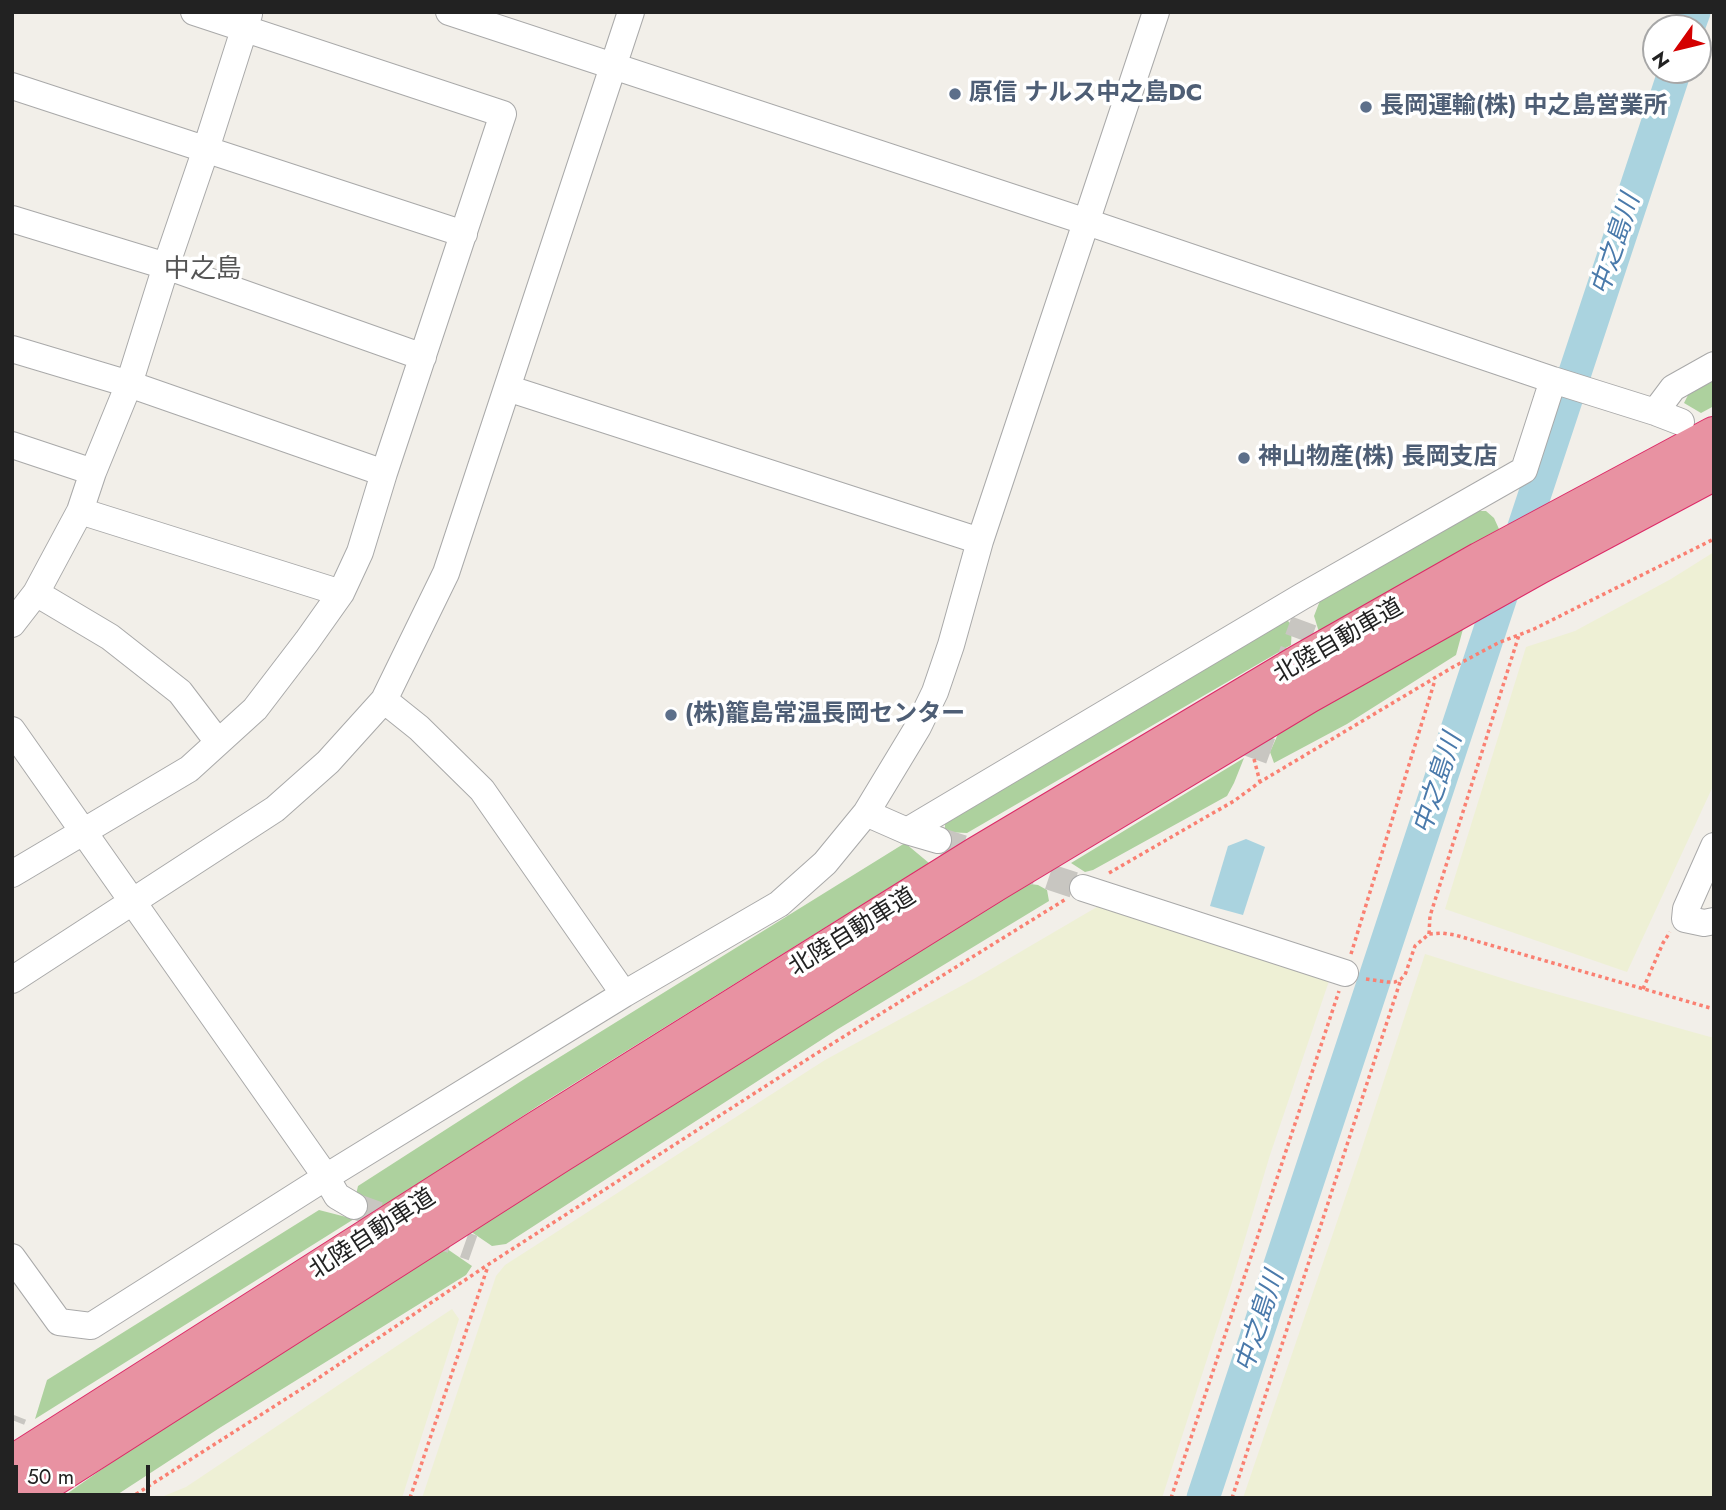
<!DOCTYPE html>
<meta charset="utf-8">
<style>
body{margin:0}
#map{position:relative;width:1726px;height:1510px;overflow:hidden;background:#f2efe9;font-family:Jost,sans-serif}
canvas{display:block}
.frame{position:absolute;inset:0;border:14px solid #222;pointer-events:none}
.north{position:absolute;left:1642px;top:14px;width:70px;height:70px;box-sizing:border-box;background:#fff;border:2px solid #a7a7a7;border-radius:50%;rotate:236deg;font-size:19px;font-weight:700;line-height:28px;text-align:center;color:#222}
.north::after{content:'';display:block;margin:auto;width:24px;height:32px;background:#d40000;clip-path:polygon(50% 0,100% 100%,50% 72%,0 100%)}
.scale{position:absolute;left:14px;top:1465px;width:136px;height:32px;box-sizing:border-box;border:4px solid #222;border-top:0;padding-left:9px;font-size:21px;line-height:24px;white-space:nowrap;color:#222;-webkit-text-stroke:5px #fff;paint-order:stroke}
</style>
<div id="map">
<canvas width="1726" height="1510"></canvas>
<div class="frame"></div>
<div class="north">N</div>
<div class="scale">50 m</div>
</div>
<script>
const ctx = document.querySelector('canvas').getContext('2d');
ctx.lineJoin = 'round';
function paint(path, color) {
  ctx.fillStyle = color;
  ctx.fill(path, 'evenodd');
}
function shape(rows) {
  const path = new Path2D();
  for (const r of rows) {
    path.moveTo(r[0], r[1]);
    for (let i = 2; i < r.length; i += 2) path.lineTo(r[i], r[i + 1]);
  }
  return path;
}
function strokePath(path, color, width, dash) {
  ctx.strokeStyle = color;
  ctx.lineWidth = width;
  ctx.lineCap = dash ? 'butt' : 'round';
  ctx.setLineDash(dash || []);
  ctx.stroke(path);
}
function label(font, color, halo, rows, align = 'center') {
  ctx.font = font + ' Jost,"Noto Sans JP",sans-serif';
  ctx.lineWidth = 7;
  ctx.setLineDash([]);
  ctx.textBaseline = 'middle';
  ctx.strokeStyle = halo;
  ctx.fillStyle = color;
  for (const [text, x, y, turn = 0] of rows) {
    ctx.save();
    ctx.translate(x, y);
    ctx.rotate((+turn || 0) * Math.PI / 180);
    ctx.textAlign = isNaN(turn) ? turn : align;
    if (halo) ctx.strokeText(text, 0, 0);
    ctx.fillText(text, 0, 0);
    ctx.restore();
  }
}
const farmland = shape([
 [1714,552,1714,784,1627,972,1445,909,1526,647,1575,631,1671,579],
 [1102,904,1329,981,1270,1155,1232,1282,1162,1498,422,1498,496,1276,505,1265,825,1060,974,979],
 [1425,954,1524,985,1714,1038,1714,1498,1243,1498,1358,1160],
 [452,1309,459,1319,402,1498,159,1498,186,1487]
]);
const forest = shape([
 [1714,376,1714,406,1701,413,1684,403,1691,389],
 [1476,511,1486,511,1494,518,1499,529,1319,632,1314,616,1321,598],
 [1285,618,1292,625,1291,645,967,833,945,832,945,823],
 [1448,629,1463,629,1456,655,1347,724,1274,763,1270,752,1282,725],
 [1244,758,1234,783,1227,796,1093,870,1085,872,1071,863],
 [905,843,929,863,541,1104,382,1208,355,1199,358,1186,526,1078],
 [1023,883,1038,885,1047,890,1049,901,838,1029,506,1244,492,1246,467,1229],
 [319,1210,354,1219,35,1419,47,1380],
 [440,1244,472,1266,466,1275,221,1427,112,1498,61,1498,173,1419]
]);
const water = shape([
 [1246,839,1265,847,1243,915,1210,906,1228,846]
]);
const river = shape([
 [1688,28,1694,12],
 [1203,1498,1675,70]
]);
const minorTunnel = shape([
 [1284,675,1304,621],
 [1254,759,1270,715],
 [938,840,1083,888],
 [354,1206,473,1248],
 [12,1420,14,1415]
]);
const path = shape([
 [1254,759,1260,782],
 [1109,873,1234,801,1260,782,1453,667,1498,643,1534,629,1714,539],
 [1429,934,1430,916,1519,635],
 [1351,954,1435,680],
 [1366,979,1387,982,1395,982,1401,979,1405,975,1415,946,1429,934,1442,933,1455,935,1714,1009],
 [1643,989,1663,943,1670,932],
 [130,1498,314,1381,489,1264,814,1055,1066,899],
 [410,1498,488,1266],
 [1171,1498,1339,991],
 [1232,1498,1401,979]
]);
const minor = shape([
 [449,12,1087,222,1553,380,1655,412,1681,422],
 [12,86,464,234],
 [12,219,166,266,423,357],
 [12,349,129,384,384,473],
 [507,388,980,541],
 [1655,412,1673,388,1714,365],
 [12,445,93,472],
 [80,511,341,593],
 [36,593,110,637,180,692,218,742],
 [12,624,36,593,80,511,93,472,129,384,166,266,206,149,249,14],
 [384,700,419,728,482,790,624,994],
 [12,730,326,1177,337,1196,354,1206],
 [866,813,907,831,938,840],
 [907,831,1301,597,1524,470,1553,380],
 [1714,846,1686,909,1685,919,1704,923,1714,921],
 [12,874,189,769,255,709,307,641,341,593,360,552,384,473,503,114,194,12],
 [1083,888,1345,973],
 [12,980,275,809,328,762,384,700,446,573,631,12],
 [12,1257,59,1322,91,1326,326,1177,624,994,779,904,825,863,866,813,918,727,935,692,951,645,980,541,1156,12]
]);
const highway = shape([
 [12,1465,538,1130,977,856,1301,663,1481,561,1714,436],
 [20,1498,560,1153,995,882,1306,695,1538,565,1714,471]
]);
const markers = [
 [955,94,7,"#5c6f8a"],
 [1366,107,7,"#5c6f8a"],
 [1244,458,7,"#5c6f8a"],
 [671,715,7,"#5c6f8a"]
];
const serviceNames = [
 ["原信 ナルス中之島DC",969,94],
 ["長岡運輸(株) 中之島営業所",1380,107],
 ["神山物産(株) 長岡支店",1258,458],
 ["(株)籠島常温長岡センター",685,715]
];
const streetNames = [
 ["北陸自動車道",1339,642,-30],
 ["北陸自動車道",853,933,-32],
 ["北陸自動車道",373,1235,-33]
];
const waterNames = [
 ["中之島川",1617,245,-72],
 ["中之島川",1439,784,-72],
 ["中之島川",1261,1322,-72]
];
const neighbourhoodNames = [
 ["中之島",203,271]
];
paint(farmland, '#eef0d5');
paint(forest, '#add19e');
paint(water, '#aad3df');
strokePath(river, '#aad3df', 33);
strokePath(minorTunnel, '#c8c6c1', 26, [26, 13]);
strokePath(minor, '#a9a9a9', 28);
strokePath(highway, '#dc2a67', 40);
strokePath(path, '#fa8072', 3.5, [3.5, 3.5]);
strokePath(minor, '#fff', 26);
strokePath(highway, '#e892a2', 38);
for (const [x, y, r, color] of markers) {
  const dot = new Path2D();
  dot.arc(x, y, r, 0, 2 * Math.PI);
  ctx.fillStyle = color;
  ctx.fill(dot);
  strokePath(dot, '#fff', 2.5);
}
label('bold 24px', '#4e5e75', '#fff', serviceNames, 'left');
label('24px', '#222', '#fff', streetNames);
label('italic 26px', '#4a7aab', '#fff', waterNames);
label('26px', '#555', '#fff', neighbourhoodNames);
</script>
